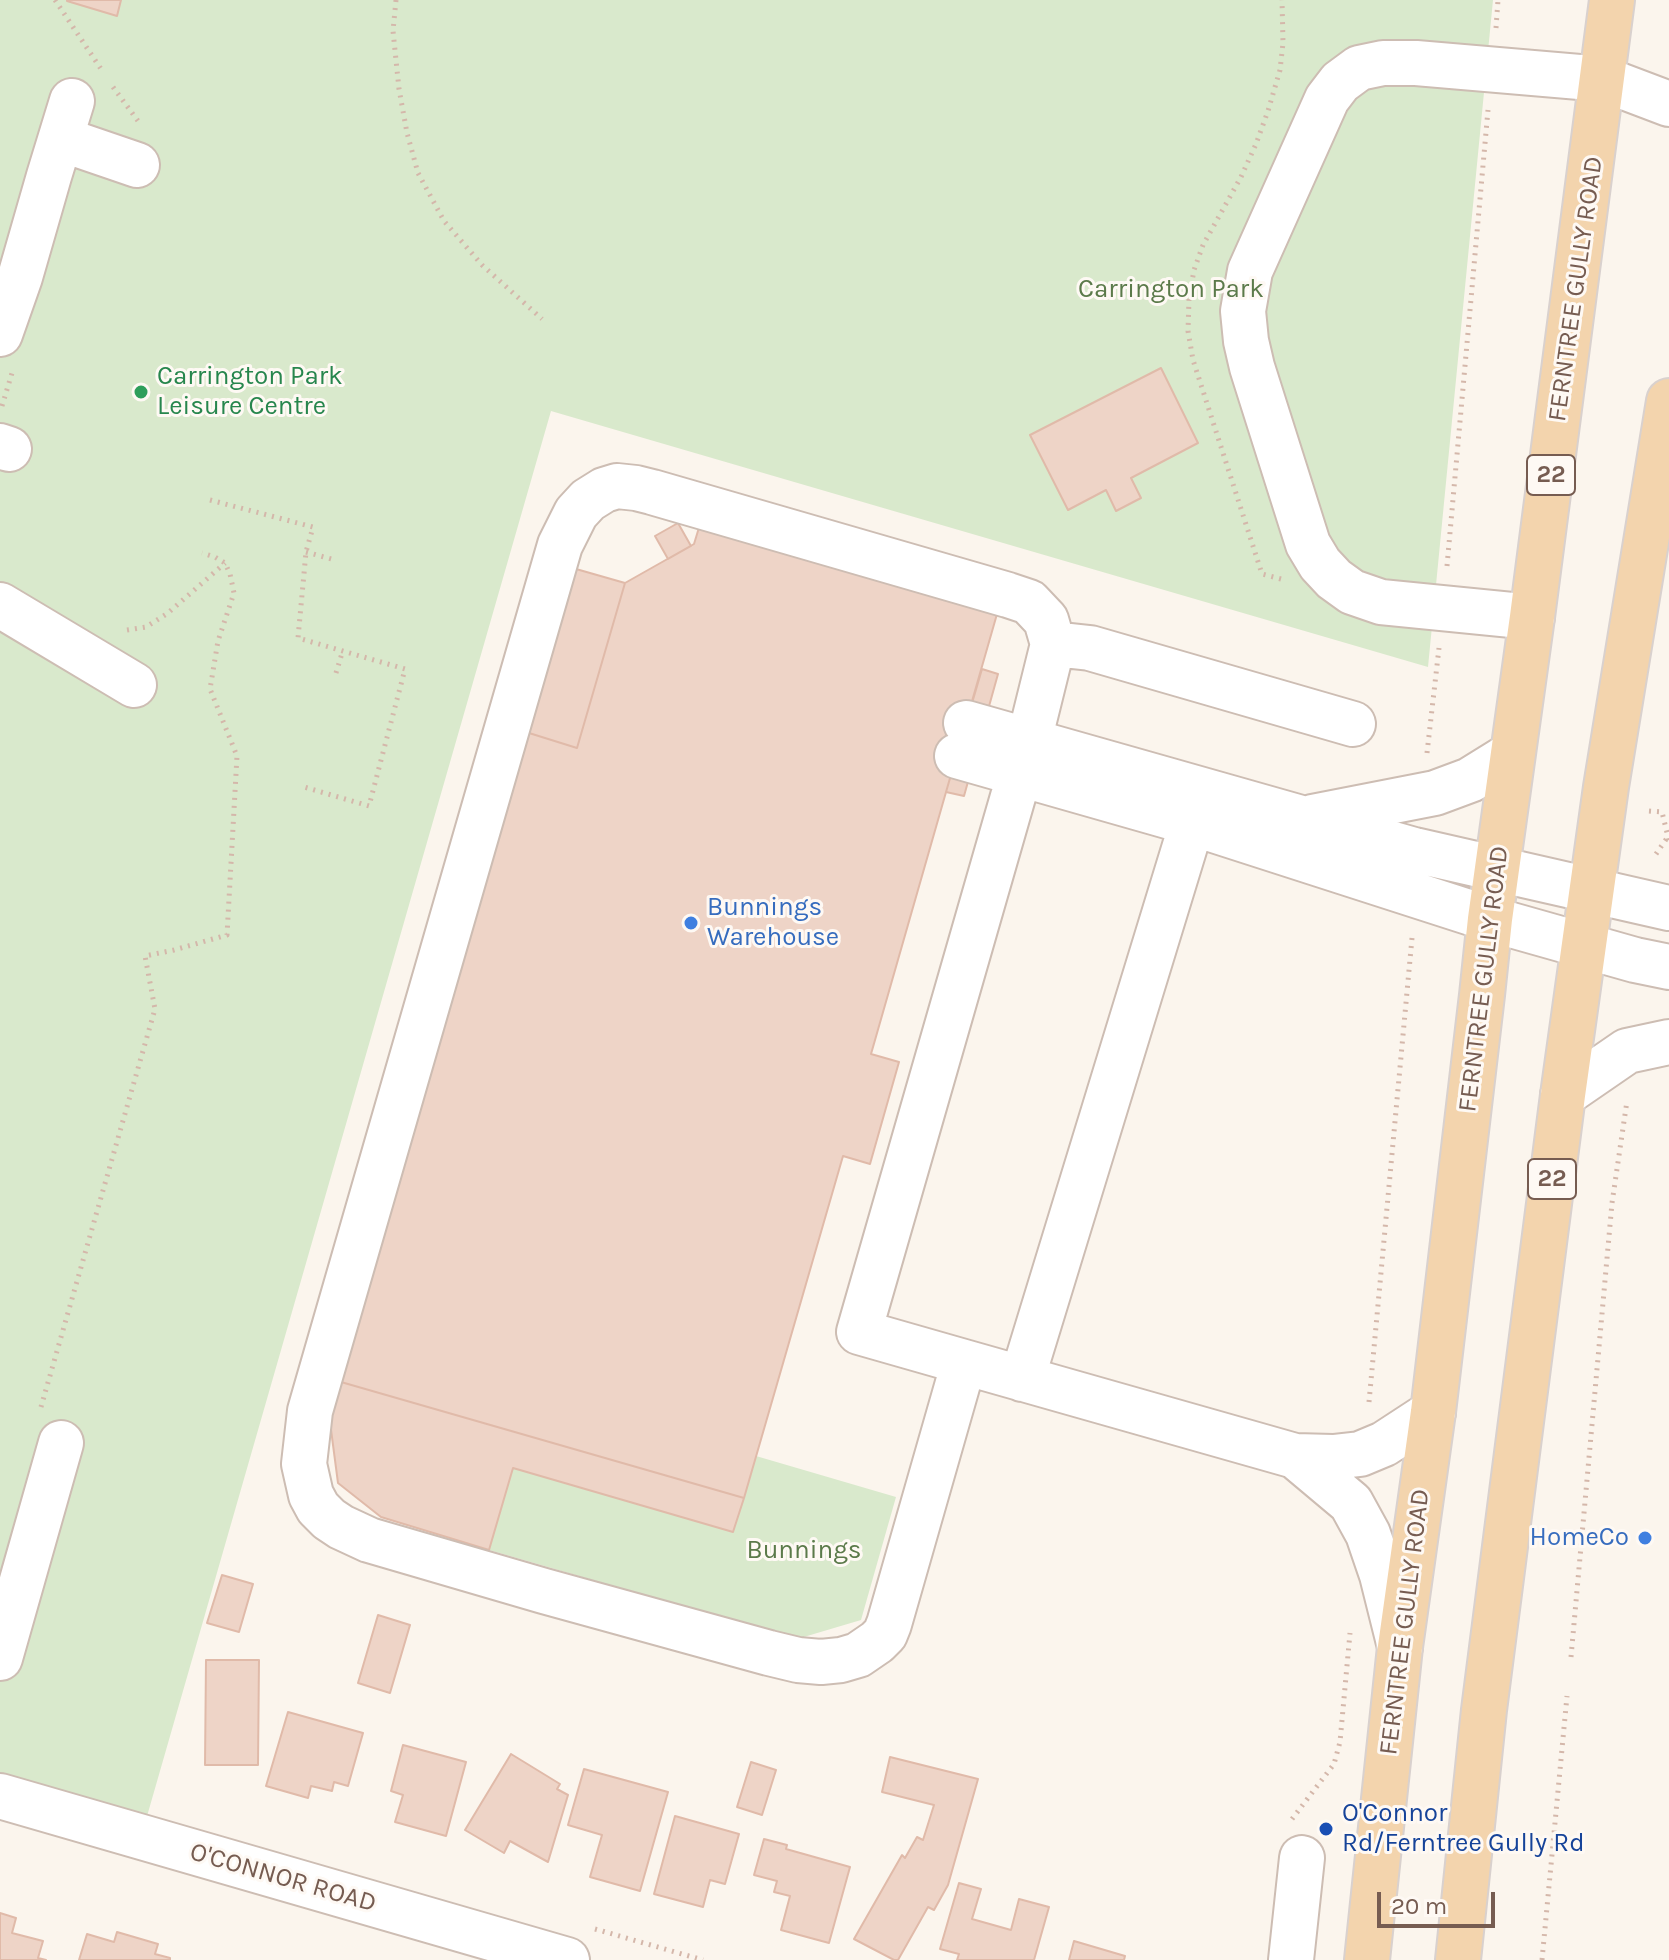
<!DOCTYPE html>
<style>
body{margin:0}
#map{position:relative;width:1669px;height:1960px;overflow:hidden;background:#fbf5ed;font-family:Karla,sans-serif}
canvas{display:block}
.scale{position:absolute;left:1377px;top:1892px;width:118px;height:36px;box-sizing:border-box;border:4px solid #765c51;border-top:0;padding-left:10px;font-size:24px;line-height:28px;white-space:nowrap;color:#765c51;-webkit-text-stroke:6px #fef9f4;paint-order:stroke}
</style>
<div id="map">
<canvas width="1669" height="1960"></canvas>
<div class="scale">20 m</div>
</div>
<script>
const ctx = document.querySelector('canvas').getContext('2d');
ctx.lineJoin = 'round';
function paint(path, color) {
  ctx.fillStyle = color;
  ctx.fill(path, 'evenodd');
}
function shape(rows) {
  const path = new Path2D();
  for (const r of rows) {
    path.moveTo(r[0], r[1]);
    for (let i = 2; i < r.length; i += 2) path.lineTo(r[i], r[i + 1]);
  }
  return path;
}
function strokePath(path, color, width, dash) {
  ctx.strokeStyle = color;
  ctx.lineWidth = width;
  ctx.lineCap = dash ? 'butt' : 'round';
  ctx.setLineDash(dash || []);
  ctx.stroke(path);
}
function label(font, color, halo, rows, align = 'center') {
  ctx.font = font + ' Karla,sans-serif';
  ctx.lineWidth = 6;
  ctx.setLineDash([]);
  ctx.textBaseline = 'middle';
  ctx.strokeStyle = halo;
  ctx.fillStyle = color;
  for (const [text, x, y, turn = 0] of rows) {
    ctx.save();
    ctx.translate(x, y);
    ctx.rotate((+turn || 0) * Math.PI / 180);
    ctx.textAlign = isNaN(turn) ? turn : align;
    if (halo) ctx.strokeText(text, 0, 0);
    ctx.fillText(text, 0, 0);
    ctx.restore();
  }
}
const green = shape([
 [0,0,1493,0,1428,667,551,411,141,1837,0,1796],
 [756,1456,896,1497,861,1620,797,1639,489,1550,513,1468,732,1532]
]);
const building = shape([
 [67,0,121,0,117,16,67,1,67,0],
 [1161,368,1198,443,1131,478,1141,498,1116,511,1106,490,1068,510,1030,435,1161,368],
 [701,521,999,607,871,1054,899,1062,870,1164,843,1156,744,1498,341,1382,529,733,577,748,625,583,694,544,701,521],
 [678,523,691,546,668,559,655,536,678,523],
 [576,569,625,583,577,748,529,733,576,569],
 [982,669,998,674,964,796,946,792,982,669],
 [341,1382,744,1498,733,1532,513,1468,489,1550,381,1517,338,1483,330,1422,341,1382],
 [222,1575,253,1584,239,1632,207,1623,222,1575],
 [378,1615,410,1625,390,1693,358,1683,378,1615],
 [206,1660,259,1660,258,1765,205,1765,206,1660],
 [288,1712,363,1733,348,1786,334,1782,332,1791,311,1786,308,1798,266,1786,288,1712],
 [403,1745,466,1762,446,1836,395,1822,403,1795,391,1791,403,1745],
 [511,1754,560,1784,557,1789,568,1795,548,1862,510,1841,504,1853,465,1830,511,1754],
 [890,1757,978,1779,948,1885,934,1910,928,1907,898,1960,894,1960,854,1939,902,1855,905,1858,917,1837,923,1840,934,1805,882,1792,890,1757],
 [751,1762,776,1770,762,1815,737,1807,751,1762],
 [584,1769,668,1792,640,1891,590,1877,602,1835,568,1825,584,1769],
 [675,1816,739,1834,725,1884,710,1880,703,1907,654,1894,675,1816],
 [764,1839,787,1845,786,1849,850,1867,829,1943,781,1930,790,1896,774,1892,777,1881,754,1875,764,1839],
 [959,1883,981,1889,972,1919,1011,1930,1019,1899,1049,1907,1034,1960,957,1960,959,1954,940,1949,959,1883],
 [0,1913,16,1918,12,1933,43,1941,38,1958,46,1960,0,1960,0,1913],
 [117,1932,158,1944,155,1954,170,1958,170,1960,79,1960,87,1934,114,1942,117,1932],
 [1074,1941,1125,1956,1124,1960,1069,1960,1074,1941]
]);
const path = shape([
 [55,0,101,69],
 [396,0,393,31,399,89,407,133,418,173,444,221,482,265,542,319],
 [1496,28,1498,0],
 [113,87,138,121],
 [2,406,12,373],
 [210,500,313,527,306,552,298,638,405,669,369,806,304,787],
 [306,552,335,560],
 [1447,566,1488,110],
 [1281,579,1262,574,1193,360,1188,331,1189,299,1194,270,1203,245,1241,177,1256,144,1268,111,1280,70,1283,43,1282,0],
 [127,630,146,627,168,613,225,563],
 [336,673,343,650],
 [1427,753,1439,648],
 [1649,811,1662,812,1669,841],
 [1656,854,1667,838],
 [1369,1402,1412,938],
 [41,1407,155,1009,145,956,174,950,227,935,237,756,210,689,218,641,234,593,230,574,225,563,215,557,202,553],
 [1571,1657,1612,1203,1627,1101],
 [1292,1819,1334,1764,1340,1742,1350,1633],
 [595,1929,703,1960],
 [1542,1960,1567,1696]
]);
const minor = shape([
 [61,139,137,165],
 [0,334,20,277,49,176,72,101],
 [0,446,9,449],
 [0,605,134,685],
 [1532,617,1381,602,1352,592,1334,579,1320,564,1308,544,1252,367,1246,341,1243,311,1250,271,1327,99,1340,82,1359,68,1383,63,1416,63,1603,79,1669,104],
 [1053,644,1090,648,1353,724],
 [966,723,1414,850,1669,908],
 [957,756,1192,823,1490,919,1635,960,1669,967],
 [1312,817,1435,793,1470,780,1512,754],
 [1563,1095,1627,1051,1669,1042],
 [964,1362,889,1624,885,1634,877,1642,858,1655,841,1660,821,1662,798,1660,769,1653,544,1591,369,1540,341,1527,329,1519,318,1508,311,1495,304,1464,310,1411,560,545,576,513,588,500,604,490,617,486,636,488,652,492,1008,595,1029,602,1046,620,1053,644,1029,741,859,1332,964,1362,1295,1456,1333,1457,1360,1454,1384,1444,1433,1412],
 [1022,1379,1200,797],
 [1295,1456,1351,1503,1368,1534,1382,1575,1400,1647],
 [0,1658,61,1443],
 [0,1796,567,1960],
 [1291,1960,1302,1858]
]);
const major = shape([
 [1367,1960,1400,1647,1433,1412,1482,995,1490,919,1532,617,1612,0],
 [1458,1960,1484,1710,1563,1095,1606,787,1669,401]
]);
const markers = [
 [141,392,8,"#2e9e5b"],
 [691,923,8,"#3f7fe0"],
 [1645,1538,8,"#3f7fe0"],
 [1326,1829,8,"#1a4fb4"]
];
const shields = [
 [1551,475,48],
 [1552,1179,48]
];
const shieldNames = [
 ["22",1551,475],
 ["22",1552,1179]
];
const streetNames = [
 ["FERNTREE GULLY ROAD",1576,289,-82],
 ["FERNTREE GULLY ROAD",1484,979,-83],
 ["FERNTREE GULLY ROAD",1405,1622,-83],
 ["O'CONNOR ROAD",283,1878,16]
];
const parkNames = [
 ["Carrington Park",1171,290],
 ["Bunnings",804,1551]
];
const leisureNames = [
 ["Carrington Park",157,377],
 ["Leisure Centre",157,407]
];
const shopNames = [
 ["Bunnings",707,908],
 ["Warehouse",707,938],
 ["HomeCo",1629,1538,"right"]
];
const transitNames = [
 ["O'Connor",1342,1814],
 ["Rd/Ferntree Gully Rd",1342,1844]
];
paint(green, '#d9e9cc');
paint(building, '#eed4c7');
strokePath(building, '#e0baa9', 2);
strokePath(minor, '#cdbdb3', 48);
strokePath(major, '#d9d1ce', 48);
strokePath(path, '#d4b7aa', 5, [2, 6]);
strokePath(minor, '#fff', 44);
strokePath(major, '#f3d4ad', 44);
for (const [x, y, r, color] of markers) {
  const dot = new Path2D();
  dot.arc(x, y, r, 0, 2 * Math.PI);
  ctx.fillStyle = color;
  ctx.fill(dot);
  strokePath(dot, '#fef9f4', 3);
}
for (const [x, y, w] of shields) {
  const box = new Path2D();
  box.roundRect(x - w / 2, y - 20, w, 40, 6);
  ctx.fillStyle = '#fef9f4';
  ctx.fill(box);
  strokePath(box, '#765c51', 2);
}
label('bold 24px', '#765c51', null, shieldNames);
label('26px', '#765c51', '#fef9f4', streetNames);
label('26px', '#5b7a4a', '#fef9f4', parkNames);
label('26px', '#27864d', '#fef9f4', leisureNames, 'left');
label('26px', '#366cbe', '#fef9f4', shopNames, 'left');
label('26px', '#164399', '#fef9f4', transitNames, 'left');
</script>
